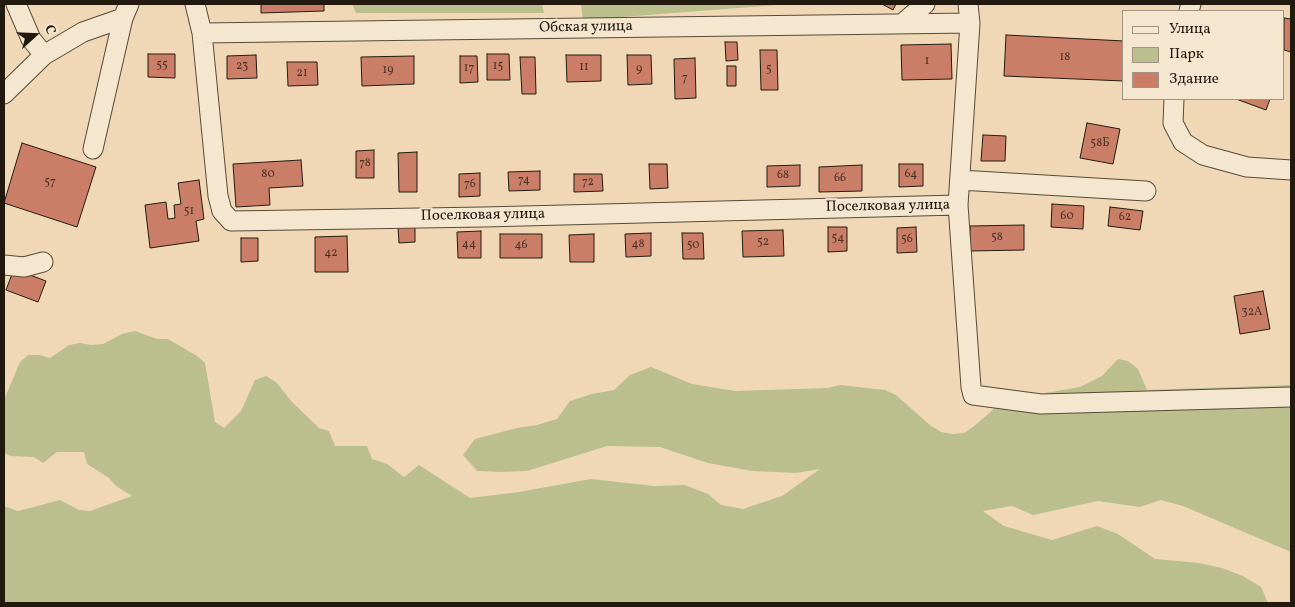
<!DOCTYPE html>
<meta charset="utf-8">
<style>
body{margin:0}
#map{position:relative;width:1295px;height:607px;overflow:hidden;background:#f0d8b7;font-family:Vollkorn,serif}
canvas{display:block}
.frame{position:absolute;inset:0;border:5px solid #231a0f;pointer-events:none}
.legend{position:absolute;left:1122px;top:10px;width:162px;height:90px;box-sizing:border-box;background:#f5e6d0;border:1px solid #a19483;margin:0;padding:6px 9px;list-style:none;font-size:15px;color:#231a0f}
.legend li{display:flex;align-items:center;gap:10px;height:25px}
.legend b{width:25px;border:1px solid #a19483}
.north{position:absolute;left:10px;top:10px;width:50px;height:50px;-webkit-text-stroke:4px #f5e6d0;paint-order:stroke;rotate:70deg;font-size:14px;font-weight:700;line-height:20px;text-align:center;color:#231a0f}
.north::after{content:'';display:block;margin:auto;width:18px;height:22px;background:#231a0f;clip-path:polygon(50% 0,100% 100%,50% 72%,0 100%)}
</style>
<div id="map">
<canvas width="1295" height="607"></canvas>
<div class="frame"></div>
<ul class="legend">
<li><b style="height:6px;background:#f5e6d0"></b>Улица</li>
<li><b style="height:14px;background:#bbbe8d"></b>Парк</li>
<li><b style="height:14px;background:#ca7e68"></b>Здание</li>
</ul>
<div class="north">С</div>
</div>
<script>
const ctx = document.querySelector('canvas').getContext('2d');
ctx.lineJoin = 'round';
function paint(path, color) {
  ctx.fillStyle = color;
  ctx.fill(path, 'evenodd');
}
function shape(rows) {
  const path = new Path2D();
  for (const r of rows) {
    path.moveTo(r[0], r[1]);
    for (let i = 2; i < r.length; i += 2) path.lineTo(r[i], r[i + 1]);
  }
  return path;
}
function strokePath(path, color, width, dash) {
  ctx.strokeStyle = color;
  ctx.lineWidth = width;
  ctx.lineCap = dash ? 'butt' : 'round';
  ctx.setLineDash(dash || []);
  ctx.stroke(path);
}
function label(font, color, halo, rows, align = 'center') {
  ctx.font = font + ' Vollkorn,serif';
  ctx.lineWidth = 4.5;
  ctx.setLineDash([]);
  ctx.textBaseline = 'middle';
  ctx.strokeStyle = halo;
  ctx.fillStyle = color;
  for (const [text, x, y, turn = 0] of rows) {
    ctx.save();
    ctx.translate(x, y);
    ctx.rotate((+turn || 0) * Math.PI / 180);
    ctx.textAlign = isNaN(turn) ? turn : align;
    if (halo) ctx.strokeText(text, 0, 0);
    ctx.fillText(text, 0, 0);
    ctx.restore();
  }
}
const green = shape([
 [352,4,542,4,544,13,356,13],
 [581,4,790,4,583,20],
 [135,331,157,339,168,339,197,356,205,363,215,422,224,428,241,411,255,380,266,376,276,382,292,402,319,428,329,431,335,446,367,446,372,459,387,464,404,477,419,465,470,498,519,492,591,479,654,486,685,485,708,494,721,505,743,509,782,496,820,469,796,473,752,471,708,463,660,447,607,446,527,471,501,472,477,471,463,455,475,439,517,428,537,425,557,419,570,401,592,394,614,390,630,375,651,367,692,384,735,391,828,388,840,385,885,390,896,395,931,426,941,432,952,434,964,433,973,427,1002,402,1025,404,1045,393,1080,387,1102,376,1118,359,1128,361,1138,369,1147,390,1291,385,1291,552,1183,506,1161,500,1140,507,1098,501,1033,515,1012,506,983,511,1004,526,1052,540,1097,526,1118,534,1155,559,1199,563,1222,568,1243,576,1261,587,1268,603,4,603,4,506,18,511,60,500,79,510,90,511,132,496,116,486,109,478,87,464,84,452,57,452,43,463,34,457,11,456,4,453,4,400,20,362,28,355,40,355,50,358,69,345,80,343,91,345,103,344,122,334]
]);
const building = shape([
 [261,4,324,4,324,11,261,13,261,4],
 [882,4,896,4,893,10,882,4],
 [1284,18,1291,19,1291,52,1284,50,1284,18],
 [1006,35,1124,41,1124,81,1004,76,1006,35],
 [725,42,737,42,738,60,726,61,725,42],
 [951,44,952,79,902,80,901,45,951,44],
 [760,50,777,50,778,90,761,90,760,50],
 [148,54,175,54,175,78,148,77,148,54],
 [487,54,509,54,510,80,487,80,487,54],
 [256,55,257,78,227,79,227,56,256,55],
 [566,55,601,55,601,81,567,82,566,55],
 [627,55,651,55,652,84,628,85,627,55],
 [414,56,414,84,362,86,361,57,414,56],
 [460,56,477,56,478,82,460,83,460,56],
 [520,57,535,57,536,94,522,94,520,57],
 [695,58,696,98,675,99,674,59,695,58],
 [287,62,317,62,318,85,288,86,287,62],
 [727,66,736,66,736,86,727,86,727,66],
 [1236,99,1270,99,1266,110,1236,99],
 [1087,123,1120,129,1113,164,1080,158,1087,123],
 [983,135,1006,136,1005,161,981,161,983,135],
 [22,143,96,167,77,227,4,203,22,143],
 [374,150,374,178,356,178,356,151,374,150],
 [417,152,417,192,399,192,398,153,417,152],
 [301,160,303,186,269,188,270,205,236,207,233,164,301,160],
 [649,164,667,164,668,188,650,189,649,164],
 [899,164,923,164,923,186,899,187,899,164],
 [800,165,800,186,767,187,767,166,800,165],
 [862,165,862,191,819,192,819,167,862,165],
 [540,171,540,190,509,191,508,172,540,171],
 [480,173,480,196,459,197,459,174,480,173],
 [574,174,602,174,603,191,574,192,574,174],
 [199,180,204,219,196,221,199,241,150,248,145,205,166,202,168,219,175,218,174,205,181,204,178,183,199,180],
 [1052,204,1084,206,1083,229,1051,227,1052,204],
 [1110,207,1143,211,1140,230,1108,226,1110,207],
 [1024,225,1024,250,970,251,970,226,1024,225],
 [398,227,415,227,415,242,399,243,398,227],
 [828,227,847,227,847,251,828,252,828,227],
 [916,227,917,252,897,253,897,228,916,227],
 [783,230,784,256,743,257,742,231,783,230],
 [481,231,481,258,458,258,457,232,481,231],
 [651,233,651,256,626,257,625,234,651,233],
 [682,233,703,233,704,259,683,259,682,233],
 [500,234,542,234,542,258,500,258,500,234],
 [594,234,594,262,570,262,569,235,594,234],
 [347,236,348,272,315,272,315,237,347,236],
 [241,238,258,238,258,261,241,262,241,238],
 [14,269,46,281,38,302,6,290,14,269],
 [1263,291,1270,329,1240,334,1234,296,1263,291]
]);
const minor = shape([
 [16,4,31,39,44,55],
 [195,4,202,33,218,196,222,211,231,221,484,217,958,205],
 [968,4,970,23,958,205,971,387,973,395,1041,404,1291,397],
 [1189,11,1191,4],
 [902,24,925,4],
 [202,33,970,23],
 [4,94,44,55,83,32,123,18,129,4],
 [1174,99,1173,123,1183,142,1203,155,1247,167,1291,170],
 [93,149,123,18],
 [960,180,1146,191],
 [4,265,24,267,43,262]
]);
const numberNames = [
 ["18",1065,58],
 ["1",927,62],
 ["55",162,66],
 ["23",242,67],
 ["15",498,67],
 ["11",584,68],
 ["17",469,69],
 ["9",639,70],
 ["5",769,70],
 ["19",388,71],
 ["21",302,74],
 ["7",685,79],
 ["58Б",1100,144],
 ["78",365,164],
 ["80",268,175],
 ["64",911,175],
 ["68",783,176],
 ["66",840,179],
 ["74",524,181],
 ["57",50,183],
 ["72",588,183],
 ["76",470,185],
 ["51",189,212],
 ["60",1067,217],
 ["62",1125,218],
 ["58",997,238],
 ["54",838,239],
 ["56",907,240],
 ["52",763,243],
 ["44",469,245],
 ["48",638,245],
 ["46",521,246],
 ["50",693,246],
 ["42",331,254],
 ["32А",1252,313]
];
const streetNames = [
 ["Обская улица",586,28,-1],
 ["Поселковая улица",888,207,-1],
 ["Поселковая улица",483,216,-1]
];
paint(green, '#bbbe8d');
paint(building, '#ca7e68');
strokePath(building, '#231a0f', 1);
strokePath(minor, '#564a39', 21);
strokePath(minor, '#f5e6d0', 19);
label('12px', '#4d3325', null, numberNames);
label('15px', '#231a0f', '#f5e6d0', streetNames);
</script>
